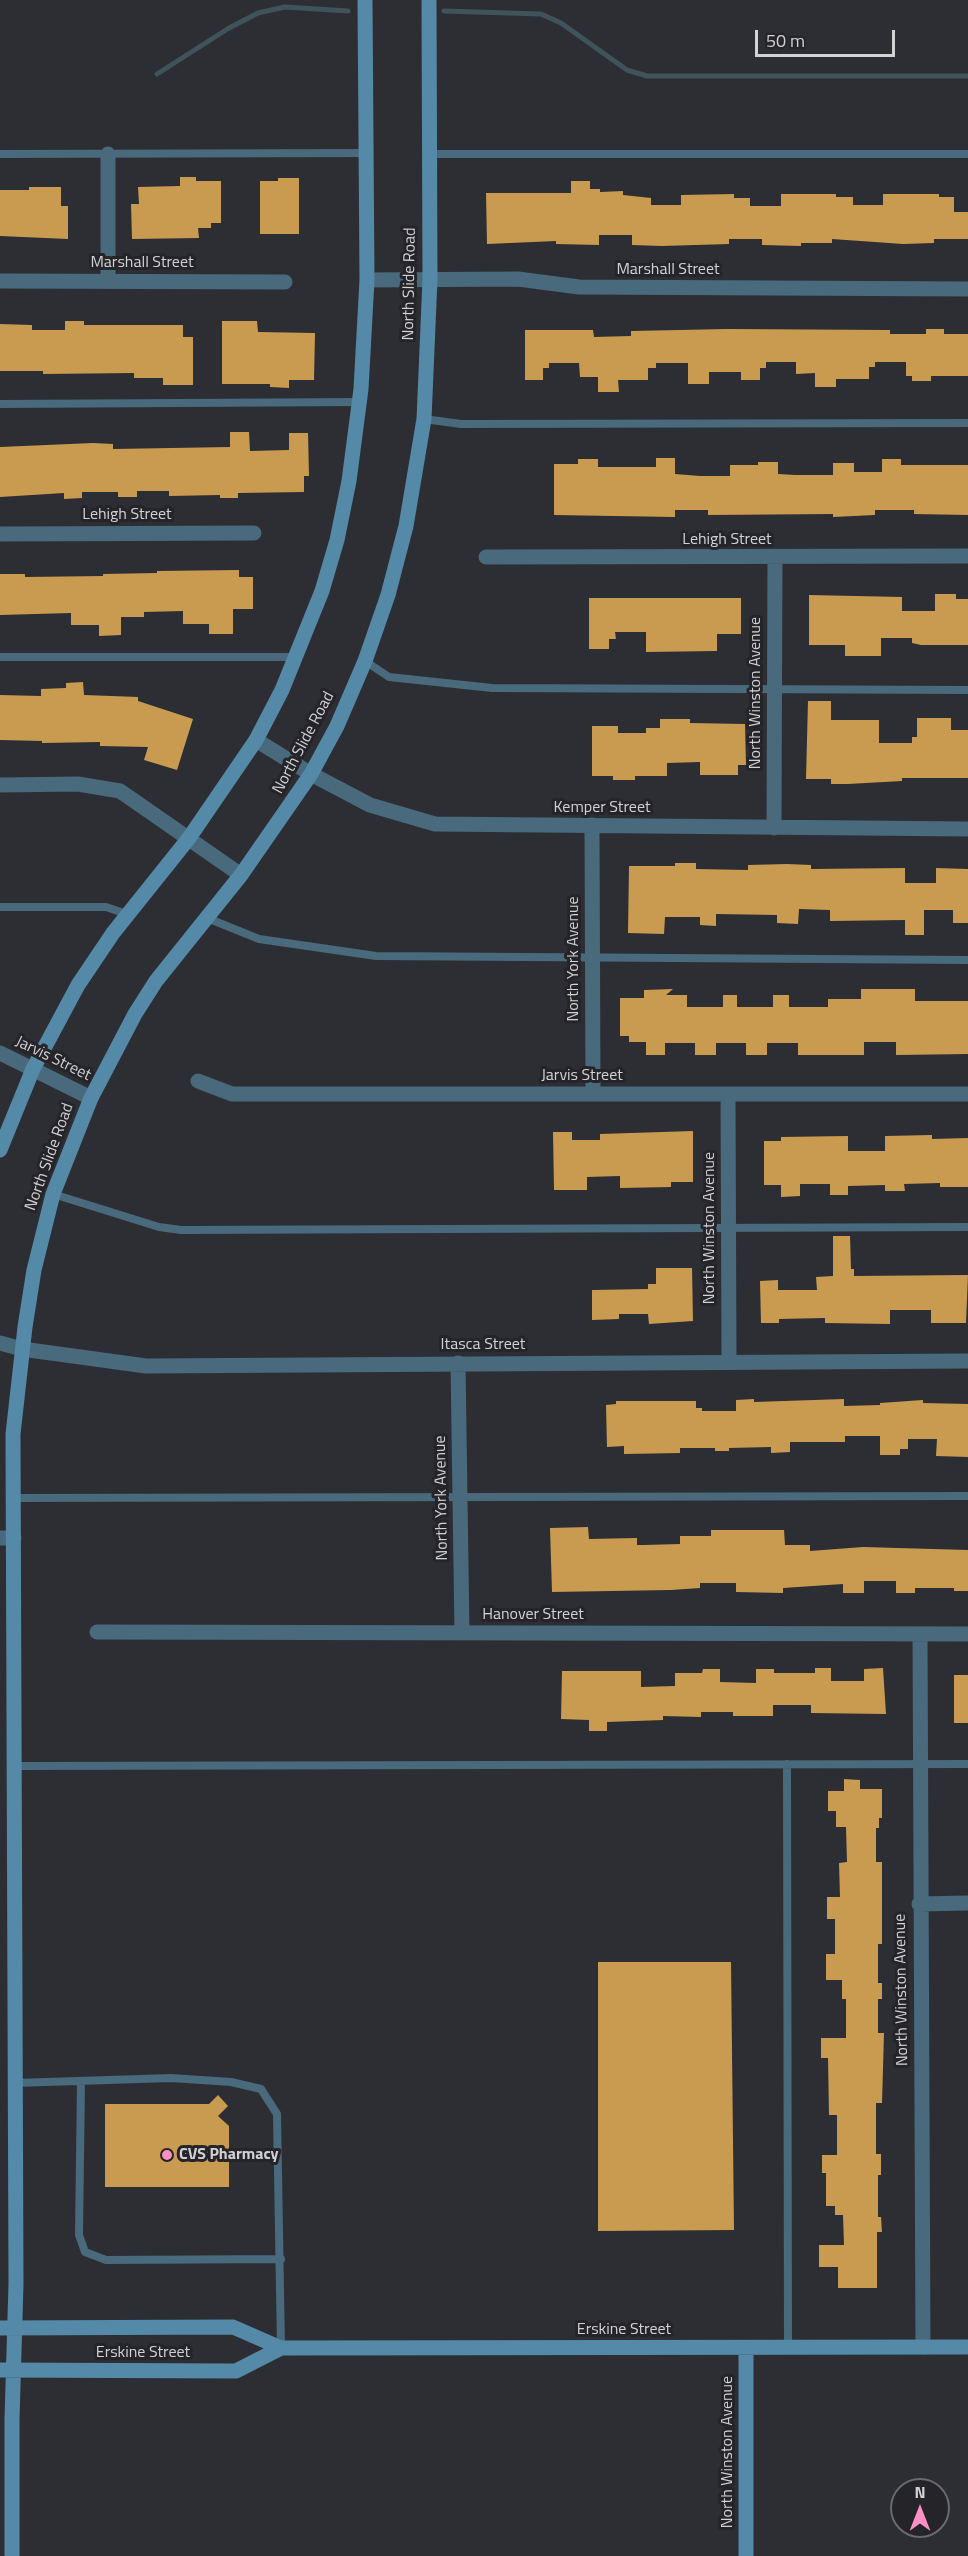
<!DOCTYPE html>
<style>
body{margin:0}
#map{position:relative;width:968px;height:2556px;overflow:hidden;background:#2d2e33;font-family:"Titillium Web",sans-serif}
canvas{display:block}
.north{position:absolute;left:890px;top:2478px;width:60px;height:60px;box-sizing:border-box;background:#242429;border:2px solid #6a6a6e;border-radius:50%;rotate:0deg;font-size:16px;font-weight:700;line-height:24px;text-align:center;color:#d2d2d5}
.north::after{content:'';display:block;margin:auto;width:21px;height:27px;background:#fc8fc3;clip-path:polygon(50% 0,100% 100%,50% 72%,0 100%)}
.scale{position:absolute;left:755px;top:30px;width:140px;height:27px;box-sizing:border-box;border:3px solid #d2d2d5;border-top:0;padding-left:8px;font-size:18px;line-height:21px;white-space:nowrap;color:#d2d2d5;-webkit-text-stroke:4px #242429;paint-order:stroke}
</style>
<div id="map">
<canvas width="968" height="2556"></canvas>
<div class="north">N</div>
<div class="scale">50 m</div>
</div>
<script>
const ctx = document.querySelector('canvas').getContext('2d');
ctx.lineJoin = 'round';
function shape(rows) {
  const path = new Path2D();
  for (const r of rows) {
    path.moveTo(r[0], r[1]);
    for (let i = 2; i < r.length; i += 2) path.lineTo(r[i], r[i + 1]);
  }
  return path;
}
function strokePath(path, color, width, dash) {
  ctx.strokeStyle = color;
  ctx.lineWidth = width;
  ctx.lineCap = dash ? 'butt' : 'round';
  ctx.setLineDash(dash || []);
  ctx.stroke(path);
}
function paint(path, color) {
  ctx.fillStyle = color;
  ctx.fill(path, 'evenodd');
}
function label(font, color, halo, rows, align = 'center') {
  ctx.font = font + ' "Titillium Web",sans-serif';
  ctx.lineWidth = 6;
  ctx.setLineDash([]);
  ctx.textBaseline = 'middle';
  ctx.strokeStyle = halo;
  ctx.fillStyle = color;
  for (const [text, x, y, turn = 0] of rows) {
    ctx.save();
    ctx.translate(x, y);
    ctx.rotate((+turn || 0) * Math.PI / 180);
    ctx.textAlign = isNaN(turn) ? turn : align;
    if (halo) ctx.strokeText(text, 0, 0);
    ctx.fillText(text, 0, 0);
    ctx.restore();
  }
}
const stream = shape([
 [444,11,541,14,561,23,627,70,647,76,968,76],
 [157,74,229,28,258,13,285,7,348,11]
]);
const building = shape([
 [180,177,196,177,196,181,221,181,221,223,211,223,211,228,198,228,199,238,132,239,131,204,139,204,138,187,180,186],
 [278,178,299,178,299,234,260,234,260,181,278,181],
 [571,181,590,181,590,189,600,189,600,192,623,191,623,195,651,198,651,205,681,205,681,195,734,194,734,198,750,198,750,206,781,206,781,194,836,194,836,197,853,197,853,205,883,205,883,194,939,194,939,197,954,197,954,212,968,212,968,239,934,239,934,243,903,244,832,239,832,243,801,243,801,246,762,245,762,239,729,239,729,244,662,246,632,245,632,235,599,235,599,245,556,244,556,241,487,244,486,193,571,193],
 [29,187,61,187,61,206,68,206,68,239,0,236,0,190,29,190],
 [65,321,84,321,84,325,183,325,183,337,193,337,193,385,163,385,163,378,134,378,134,373,43,374,43,371,0,371,0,324,32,325,32,330,65,330],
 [222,321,257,321,258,332,315,333,314,380,289,380,289,388,270,387,270,384,222,384],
 [727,329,890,330,890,334,926,334,926,329,944,329,944,334,968,334,968,376,931,376,931,381,912,381,912,376,906,376,906,362,875,362,875,367,869,367,869,379,836,379,836,387,815,387,815,373,796,374,796,362,766,362,766,368,760,368,760,380,741,380,741,372,709,372,709,384,688,384,688,363,656,363,656,368,648,368,648,380,618,380,619,392,598,392,598,377,580,377,579,363,549,363,549,368,543,368,543,380,525,380,525,330,593,330,594,337,631,336,631,331],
 [230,432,249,432,250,451,289,450,289,433,308,433,309,476,304,476,304,492,238,493,238,498,220,498,220,495,169,496,169,491,137,491,137,497,118,497,118,492,82,492,82,498,64,499,64,493,0,497,0,447,93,443,113,444,113,449,230,447],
 [656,458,675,458,675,474,700,476,730,476,730,465,758,465,758,462,778,462,778,474,795,475,833,475,833,463,854,463,854,472,882,472,882,459,901,459,901,465,968,465,968,515,914,514,914,510,875,510,875,515,833,517,833,514,708,515,708,510,675,510,675,517,554,515,554,464,578,464,578,459,598,459,598,467,656,467],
 [239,570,239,577,253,577,253,609,233,609,233,634,209,634,209,624,183,624,183,611,144,612,144,617,121,617,121,635,99,636,99,625,71,625,71,613,0,615,0,574,25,574,25,577,103,576,103,574,157,573,157,571],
 [935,594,956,594,956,599,968,599,968,645,921,645,912,643,912,638,881,638,881,656,845,656,845,645,809,645,809,595,902,597,902,611,935,611],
 [589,598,741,598,741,634,717,634,717,651,646,652,646,632,615,632,616,639,609,639,609,649,589,649],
 [83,682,84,695,138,697,138,701,193,719,177,770,144,760,148,747,100,746,100,742,42,743,42,741,0,740,0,695,41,696,41,689,66,688,66,683],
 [808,701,831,701,831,720,879,720,879,743,912,743,912,737,917,737,917,718,951,718,951,730,968,730,968,778,902,778,902,781,848,784,831,784,831,779,806,779],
 [660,719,690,719,690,723,745,724,746,765,738,765,738,775,700,775,700,762,667,763,667,776,635,776,635,780,613,780,613,776,592,776,592,726,618,726,618,733,646,733,646,728,660,728],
 [675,863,696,863,696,869,748,870,748,865,787,864,811,865,811,869,905,868,905,883,936,883,936,868,968,869,968,923,953,923,953,910,924,910,924,935,905,935,905,920,830,921,830,910,799,909,798,924,777,923,777,915,716,914,716,926,700,925,700,917,665,917,664,934,628,933,629,866,675,866],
 [673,989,666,995,687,995,687,1007,723,1007,723,995,737,995,737,1007,773,1007,773,995,789,995,789,1007,828,1007,828,999,861,999,861,989,915,989,915,1001,968,1001,968,1054,896,1055,896,1042,864,1042,864,1055,798,1055,798,1043,767,1043,767,1055,746,1055,746,1043,716,1043,716,1055,695,1055,695,1043,665,1043,665,1055,646,1055,646,1042,629,1042,629,1036,620,1036,620,998,644,998,644,990],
 [693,1131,693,1182,671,1182,671,1187,620,1188,620,1176,587,1177,587,1190,554,1190,553,1132,572,1132,572,1140,600,1140,600,1134],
 [932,1135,932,1139,968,1138,968,1187,940,1187,940,1183,904,1184,905,1191,885,1191,885,1185,848,1186,848,1195,830,1195,830,1184,800,1184,800,1196,781,1197,781,1185,764,1185,764,1141,781,1141,781,1137,848,1136,848,1151,885,1151,885,1136],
 [833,1236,850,1236,851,1269,854,1269,854,1276,968,1275,966,1323,931,1323,931,1310,890,1310,890,1324,825,1323,825,1318,779,1319,779,1323,761,1323,760,1281,778,1280,778,1290,817,1290,816,1277,833,1276],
 [656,1268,692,1268,693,1321,649,1324,648,1314,619,1314,619,1319,592,1320,592,1290,648,1289,648,1284,656,1284],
 [754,1399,754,1402,844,1399,844,1406,880,1405,880,1403,923,1400,923,1403,968,1404,968,1457,936,1456,937,1439,908,1439,908,1449,900,1449,900,1455,880,1455,880,1436,845,1436,845,1442,790,1442,790,1452,771,1453,771,1447,729,1448,729,1451,715,1451,715,1448,680,1448,680,1453,624,1454,624,1446,607,1447,606,1405,616,1404,616,1401,696,1401,696,1408,702,1408,702,1411,736,1411,736,1400],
 [588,1527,589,1539,637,1538,637,1545,644,1545,680,1544,680,1536,711,1536,711,1530,784,1530,785,1545,810,1545,810,1551,863,1547,968,1550,968,1591,954,1591,954,1588,915,1588,915,1593,896,1593,896,1581,864,1581,864,1593,843,1593,843,1584,783,1588,783,1593,736,1592,736,1583,700,1583,700,1588,671,1590,552,1592,550,1528],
 [815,1668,831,1668,831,1681,864,1681,864,1669,883,1668,886,1714,811,1713,811,1705,773,1705,773,1716,733,1716,733,1712,701,1712,701,1717,663,1716,663,1720,607,1722,607,1731,589,1731,589,1720,561,1719,562,1671,641,1671,641,1687,675,1686,675,1673,702,1673,703,1669,720,1669,720,1682,756,1683,756,1669,774,1669,774,1673,815,1673],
 [954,1675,968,1675,968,1723,954,1723],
 [844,1779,860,1780,860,1789,882,1789,882,1818,879,1818,879,1828,876,1828,876,1862,882,1862,882,1944,878,1944,878,1983,882,1983,882,1999,878,1999,878,2033,884,2033,882,2103,876,2103,876,2154,881,2154,881,2175,878,2175,878,2217,881,2217,882,2232,877,2232,877,2288,838,2288,838,2267,819,2267,819,2245,844,2245,843,2215,835,2215,835,2206,826,2206,826,2173,822,2173,822,2155,837,2155,837,2115,829,2115,828,2058,821,2058,821,2038,846,2038,846,1999,842,1999,842,1980,826,1980,826,1954,835,1954,835,1919,827,1919,827,1897,840,1897,839,1863,847,1862,846,1827,836,1827,836,1811,828,1811,828,1791,844,1791],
 [598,1962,731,1962,734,2230,598,2231],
 [218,2095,228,2106,218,2116,229,2126,229,2187,105,2187,105,2104,209,2104]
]);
const lane = shape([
 [0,154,366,153],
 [430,154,968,154],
 [0,404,360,402],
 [424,419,461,424,968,423],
 [0,657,296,657],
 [365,661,389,677,492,688,968,690],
 [0,907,106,907,127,914],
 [207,918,259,939,376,956,968,960],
 [53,1194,159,1227,181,1230,968,1227],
 [14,1498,968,1496],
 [787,1764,788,2347],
 [14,1766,968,1764],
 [81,2081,79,2235,85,2252,106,2260,281,2259],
 [15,2083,171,2078,231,2082,261,2089,277,2114,281,2348]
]);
const street = shape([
 [108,154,108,281],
 [367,280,518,279,579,287,968,289],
 [0,281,285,282],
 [0,534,254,533],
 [486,557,968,556],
 [256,740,311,774,370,805,435,824,968,829],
 [0,785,78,784,120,791,241,875],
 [592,825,593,1094],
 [774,828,775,558],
 [0,1053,91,1098],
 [198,1081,232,1094,968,1094],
 [728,1094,729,1361],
 [0,1343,22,1349,146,1366,968,1361],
 [458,1363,462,1633],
 [0,1538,14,1538],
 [97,1632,968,1634],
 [920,1634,923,2347],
 [919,1904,968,1903]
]);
const secondary = shape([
 [0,1150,33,1069,78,985,113,933,189,838,256,740,282,690,322,591,337,540,349,481,361,389,367,280,365,0],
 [0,2328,233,2327,281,2348,968,2347],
 [0,2370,236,2371,281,2348],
 [12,2556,12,2419,16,2284,13,1434,25,1327,34,1270,53,1194,91,1098,135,1014,156,981,241,875,311,774,337,726,365,661,388,595,406,526,424,419,430,279,429,0],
 [746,2556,746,2348]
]);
const markers = [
 [167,2155,6,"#fc8fc3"]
];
const streetNames = [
 ["Marshall Street",142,263],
 ["Marshall Street",668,270],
 ["North Slide Road",410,284,-89],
 ["Lehigh Street",127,515],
 ["Lehigh Street",727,540],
 ["North Winston Avenue",756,693,-90],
 ["North Slide Road",304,743,-62],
 ["Kemper Street",602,808],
 ["North York Avenue",574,959,-90],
 ["Jarvis Street",53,1059,26],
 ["Jarvis Street",582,1076],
 ["North Slide Road",50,1157,-70],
 ["North Winston Avenue",710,1228,-90],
 ["Itasca Street",483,1345],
 ["North York Avenue",442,1498,-91],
 ["Hanover Street",533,1615],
 ["North Winston Avenue",902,1990,-91],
 ["Erskine Street",624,2330],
 ["Erskine Street",143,2353],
 ["North Winston Avenue",728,2452,-90]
];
const poiNames = [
 ["CVS Pharmacy",179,2155]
];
strokePath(stream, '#3f535a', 5);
paint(building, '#c99b51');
strokePath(lane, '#49697c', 8);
strokePath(street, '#49697c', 15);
strokePath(secondary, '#5589a8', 15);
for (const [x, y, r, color] of markers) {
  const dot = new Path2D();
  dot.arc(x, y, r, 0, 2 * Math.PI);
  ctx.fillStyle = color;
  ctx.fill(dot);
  strokePath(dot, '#242429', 2);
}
label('16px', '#d2d2d5', '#242429', streetNames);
label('bold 16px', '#d2d2d5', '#242429', poiNames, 'left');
</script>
